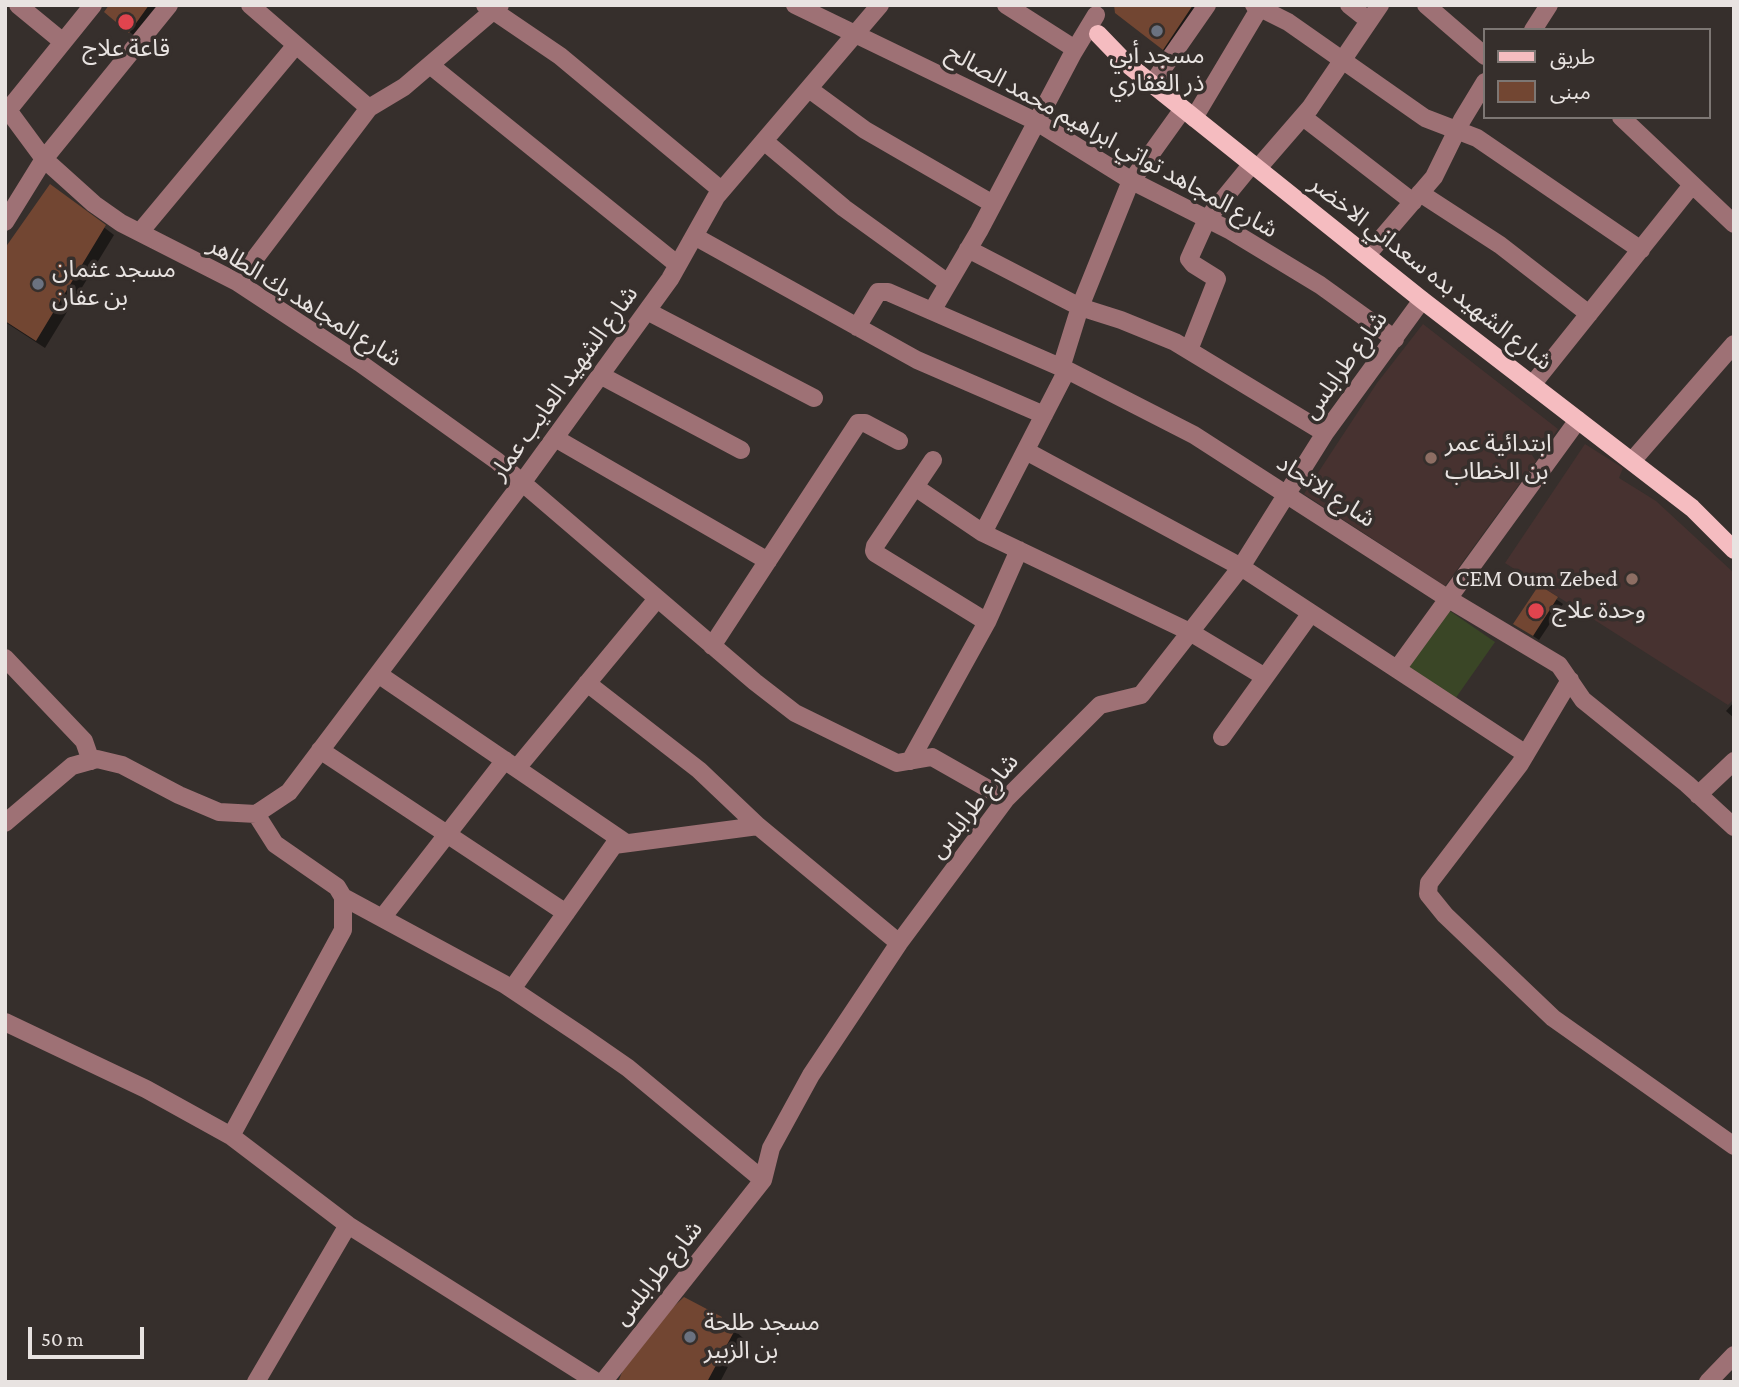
<!DOCTYPE html>
<meta charset="utf-8">
<style>
body{margin:0}
#map{position:relative;width:1739px;height:1387px;overflow:hidden;background:#362f2c;font-family:"Crimson Pro","Noto Sans Arabic",serif}
canvas{display:block}
.frame{position:absolute;inset:0;border:7px solid #e8e3e1;pointer-events:none}
.legend{position:absolute;left:1483px;top:28px;width:228px;height:91px;box-sizing:border-box;background:#362f2c;border:2px solid #7d7774;margin:0;padding:9px 12px;list-style:none;font-size:21px;color:#e8e3e1}
.legend li{display:flex;align-items:center;gap:14px;height:35px}
.legend b{width:35px;border:2px solid #7d7774}
.scale{position:absolute;left:28px;top:1327px;width:116px;height:32px;box-sizing:border-box;border:4px solid #e8e3e1;border-top:0;padding-left:9px;font-size:21px;line-height:24px;white-space:nowrap;color:#e8e3e1;-webkit-text-stroke:5px #362f2c;paint-order:stroke}
</style>
<div id="map">
<canvas width="1739" height="1387"></canvas>
<div class="frame"></div>
<ul class="legend">
<li><b style="height:9px;background:#f5bcc0"></b>طريق</li>
<li><b style="height:19px;background:#724632"></b>مبنى</li>
</ul>
<div class="scale">50 m</div>
</div>
<script>
const ctx = document.querySelector('canvas').getContext('2d');
ctx.lineJoin = 'round';
function paint(path, color) {
  ctx.fillStyle = color;
  ctx.fill(path, 'evenodd');
}
function shape(rows) {
  const path = new Path2D();
  for (const r of rows) {
    path.moveTo(r[0], r[1]);
    for (let i = 2; i < r.length; i += 2) path.lineTo(r[i], r[i + 1]);
  }
  return path;
}
function strokePath(path, color, width, dash) {
  ctx.strokeStyle = color;
  ctx.lineWidth = width;
  ctx.lineCap = dash ? 'butt' : 'round';
  ctx.setLineDash(dash || []);
  ctx.stroke(path);
}
function label(font, color, halo, rows, align = 'center') {
  ctx.font = font + ' "Crimson Pro","Noto Sans Arabic",serif';
  ctx.lineWidth = 7;
  ctx.setLineDash([]);
  ctx.textBaseline = 'middle';
  ctx.strokeStyle = halo;
  ctx.fillStyle = color;
  for (const [text, x, y, turn = 0] of rows) {
    ctx.save();
    ctx.translate(x, y);
    ctx.rotate((+turn || 0) * Math.PI / 180);
    ctx.textAlign = isNaN(turn) ? turn : align;
    if (halo) ctx.strokeText(text, 0, 0);
    ctx.fillText(text, 0, 0);
    ctx.restore();
  }
}
const education = shape([
 [1423,324,1558,429,1546,446,1538,445,1532,455,1536,461,1445,586,1304,494,1377,383],
 [1585,444,1623,468,1619,478,1656,501,1734,573,1734,699,1728,705,1505,563]
]);
const green = shape([
 [1447,609,1495,642,1455,699,1407,667]
]);
const shadow = shape([
 [111,5,155,5,158,7,136,37,112,18],
 [1116,5,1206,5,1172,57,1126,20],
 [51,187,114,235,45,348,5,322,5,251],
 [1539,587,1563,604,1539,640,1515,624],
 [1734,702,1734,718,1726,711],
 [721,1318,743,1338,720,1382,621,1382]
]);
const building = shape([
 [109,5,149,5,129,33,104,12],
 [1114,5,1193,5,1163,50,1115,13],
 [50,184,106,225,36,341,5,321,5,248],
 [1539,585,1558,597,1533,636,1513,624],
 [684,1297,722,1317,720,1321,736,1328,707,1382,618,1382,623,1370,668,1312]
]);
const minor = shape([
 [18,5,63,42],
 [250,5,369,108],
 [485,5,560,56,721,190],
 [795,5,1037,122,1132,181,1231,231,1320,285,1395,339],
 [1006,5,1075,49],
 [1254,5,1288,22,1425,118,1477,138,1641,250],
 [1349,5,1368,20],
 [1426,5,1485,56],
 [1533,30,1549,5],
 [430,65,678,265],
 [1152,84,1207,5],
 [809,89,865,130,993,204],
 [5,106,44,159,94,204,121,223,237,282,360,363,497,461,755,682,795,713,897,763,932,757,1006,799],
 [9,109,93,5],
 [1303,117,1413,202],
 [1621,117,1734,224],
 [1194,118,1259,9],
 [764,141,844,208,948,283],
 [1258,168,1310,108,1380,5],
 [1420,193,1500,245,1589,314],
 [5,222,44,159,169,5],
 [140,232,296,45],
 [694,236,917,360,1044,415],
 [968,249,1080,307,1121,320,1175,342,1325,433],
 [1367,255,1434,177,1462,120,1485,82],
 [237,282,369,108,404,87,500,5],
 [647,311,814,398],
 [932,311,979,231,1073,53,1096,15],
 [857,327,878,292,888,292,1067,370,1194,435,1447,598,1559,665,1583,700,1687,784,1734,827],
 [1189,350,1217,279,1193,264,1189,259,1207,219,1252,164],
 [1061,368,1080,307,1130,183,1183,109],
 [600,375,741,450],
 [1532,385,1692,185],
 [555,438,768,561],
 [1026,451,1241,567,1526,754],
 [933,460,875,546,874,551,875,553,987,622],
 [1632,461,1734,344],
 [915,487,983,533,1190,632,1265,677],
 [983,533,1067,370],
 [712,646,858,423,865,423,899,441],
 [5,658,84,741,91,761],
 [1397,669,1578,420],
 [378,674,626,843],
 [1570,680,1520,764,1429,883,1428,894,1445,915,1553,1018,1734,1146],
 [587,683,699,770,758,826,899,943],
 [1222,737,1311,613],
 [320,750,566,913],
 [910,761,987,622,1019,550],
 [517,768,657,599],
 [1698,795,1734,761],
 [5,823,72,766,97,759,122,765,179,795,219,812,256,814,289,792,522,483,670,279,716,197,880,5],
 [343,897,504,984,582,1036,628,1068,763,1180],
 [382,918,505,760],
 [512,989,614,845,758,826],
 [5,1022,146,1089,231,1136,348,1225,597,1382],
 [231,1136,343,930,343,897,337,887,275,844,256,814],
 [256,1382,348,1225],
 [603,1382,763,1180,771,1148,811,1075,899,943,1006,799,1100,705,1141,695,1241,567,1325,433,1422,300],
 [1708,1382,1734,1355]
]);
const major = shape([
 [1098,34,1126,63,1152,84,1422,300,1692,508,1734,550]
]);
const markers = [
 [126,22,9,"#e0444e"],
 [1157,31,7,"#6b7280"],
 [38,284,7,"#6b7280"],
 [1431,458,7,"#8d6e63"],
 [1632,579,7,"#8d6e63"],
 [1536,611,9,"#e0444e"],
 [690,1337,7,"#6b7280"]
];
const poiNames = [
 ["قاعة علاج",126,49,"center"],
 ["مسجد أبي",1157,56,"center"],
 ["ذر الغفاري",1157,84,"center"],
 ["مسجد عثمان",52,270],
 ["بن عفان",52,298],
 ["ابتدائية عمر",1445,444],
 ["بن الخطاب",1445,472],
 ["CEM Oum Zebed",1618,579,"right"],
 ["وحدة علاج",1552,611],
 ["مسجد طلحة",704,1323],
 ["بن الزبير",704,1351]
];
const streetNames = [
 ["شارع المجاهد تواتي ابراهيم محمد الصالح",1112,141,29],
 ["شارع الشهيد بده سعداني الاخضر",1431,273,38],
 ["شارع المجاهد بك الطاهر",305,302,32],
 ["شارع طرابلس",1345,365,-54],
 ["شارع الشهيد العايب عمار",564,383,-54],
 ["شارع الاتحاد",1326,491,33],
 ["شارع طرابلس",974,806,-51],
 ["شارع طرابلس",658,1273,-51]
];
paint(education, '#473230');
paint(green, '#3a4626');
paint(shadow, '#0007');
paint(building, '#724632');
strokePath(minor, '#9e7175', 18);
strokePath(major, '#f5bcc0', 18);
for (const [x, y, r, color] of markers) {
  const dot = new Path2D();
  dot.arc(x, y, r, 0, 2 * Math.PI);
  ctx.fillStyle = color;
  ctx.fill(dot);
  strokePath(dot, '#362f2c', 2.5);
}
label('24px', '#e8e3e1', '#362f2c', poiNames, 'left');
label('24px', '#e8e3e1', '#362f2c', streetNames);
</script>
